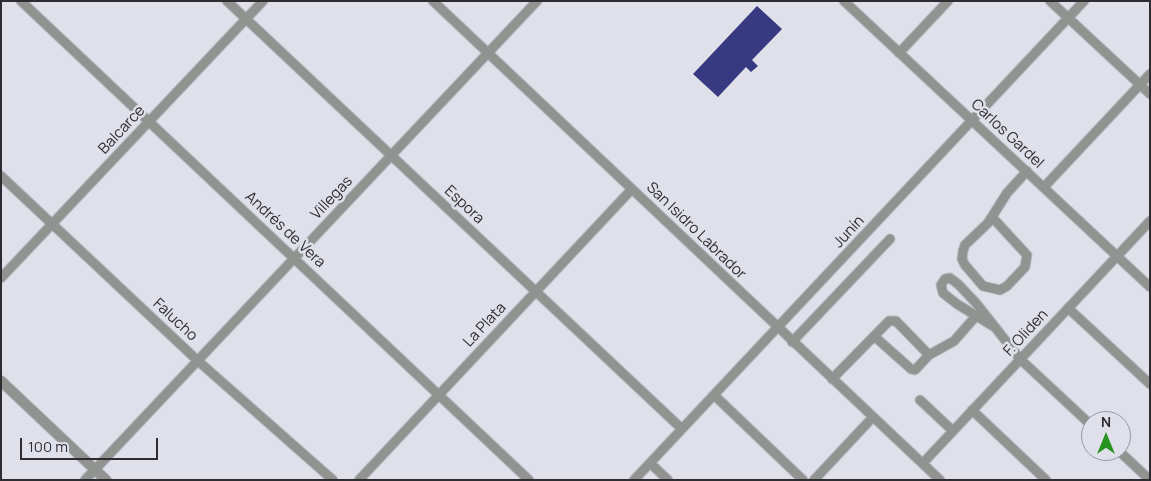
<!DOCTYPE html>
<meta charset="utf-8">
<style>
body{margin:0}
#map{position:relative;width:1151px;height:481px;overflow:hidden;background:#dfe0ea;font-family:Manrope,sans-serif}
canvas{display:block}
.frame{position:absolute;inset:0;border:2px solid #2d2d31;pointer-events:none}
.north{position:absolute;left:1081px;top:411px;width:50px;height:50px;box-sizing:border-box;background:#dfe0ea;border:1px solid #9898a0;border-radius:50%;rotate:0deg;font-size:14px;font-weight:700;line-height:20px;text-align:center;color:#2d2d31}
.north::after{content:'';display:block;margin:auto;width:18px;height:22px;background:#25931d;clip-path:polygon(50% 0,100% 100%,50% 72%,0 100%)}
.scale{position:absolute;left:20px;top:438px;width:138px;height:22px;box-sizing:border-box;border:2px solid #2d2d31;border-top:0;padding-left:6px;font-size:15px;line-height:18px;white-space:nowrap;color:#2d2d31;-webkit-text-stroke:4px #dfe0ea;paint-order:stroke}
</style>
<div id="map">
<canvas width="1151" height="481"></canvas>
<div class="frame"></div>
<div class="north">N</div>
<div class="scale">100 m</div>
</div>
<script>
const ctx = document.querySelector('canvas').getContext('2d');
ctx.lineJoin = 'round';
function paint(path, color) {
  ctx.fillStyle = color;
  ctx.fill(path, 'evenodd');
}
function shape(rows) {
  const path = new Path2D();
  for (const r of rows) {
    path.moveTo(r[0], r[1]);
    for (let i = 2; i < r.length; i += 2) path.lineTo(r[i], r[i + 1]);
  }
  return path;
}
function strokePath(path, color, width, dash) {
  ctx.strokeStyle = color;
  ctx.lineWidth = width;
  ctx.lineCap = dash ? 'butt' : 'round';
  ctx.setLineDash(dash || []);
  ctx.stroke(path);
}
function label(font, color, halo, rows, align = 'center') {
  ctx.font = font + ' Manrope,sans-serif';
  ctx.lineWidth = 5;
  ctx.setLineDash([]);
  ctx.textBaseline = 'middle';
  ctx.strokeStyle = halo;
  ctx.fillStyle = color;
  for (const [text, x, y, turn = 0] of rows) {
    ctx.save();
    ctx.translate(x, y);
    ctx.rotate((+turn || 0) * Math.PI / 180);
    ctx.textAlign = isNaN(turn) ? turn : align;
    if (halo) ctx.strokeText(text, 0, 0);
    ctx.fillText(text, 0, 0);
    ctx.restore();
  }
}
const building = shape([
 [757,6,782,29,752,60,758,66,751,72,746,67,718,97,693,74]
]);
const minor = shape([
 [21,1,529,480],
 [227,1,682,429],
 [433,1,940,480],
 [844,1,1150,287],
 [1050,1,1150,94],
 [899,53,948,1],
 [1,176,197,360,333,480],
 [1044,187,1150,74],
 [992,217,1027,255,1025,267,1007,286,1000,290,983,286,965,265,962,259,963,251,965,245,988,223,1007,193,1027,171],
 [1,278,263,1],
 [1068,308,1150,384],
 [996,328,957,304,943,293,941,285,945,279,950,278,958,284,976,303,1020,359,1091,425],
 [874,336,911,369,915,370,929,355,954,341,976,316],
 [792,342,890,239],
 [832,379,889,321,896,321,929,355],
 [714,395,803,480],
 [920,400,953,431],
 [972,410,1046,480],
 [1119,451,1150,480],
 [650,463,668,480],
 [923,463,1150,221],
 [85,480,537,1],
 [359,480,632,189],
 [634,480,1084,1],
 [814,480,873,417]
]);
const tertiary = shape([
 [1,381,106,480]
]);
const streetNames = [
 ["Balcarce",122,130,-47],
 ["Carlos Gardel",1007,134,43],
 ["Villegas",332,198,-47],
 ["Espora",464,205,43],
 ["Andrés de Vera",285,230,43],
 ["San Isidro Labrador",696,231,44],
 ["Junín",849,232,-47],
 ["Falucho",175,320,43],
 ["La Plata",485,325,-47],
 ["F. Oliden",1026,333,-47]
];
paint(building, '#373a80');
strokePath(minor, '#bbbcc5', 11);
strokePath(tertiary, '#bbbcc5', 12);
strokePath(minor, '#909390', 9);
strokePath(tertiary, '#909390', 10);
label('15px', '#2d2d31', '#dfe0ea', streetNames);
</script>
